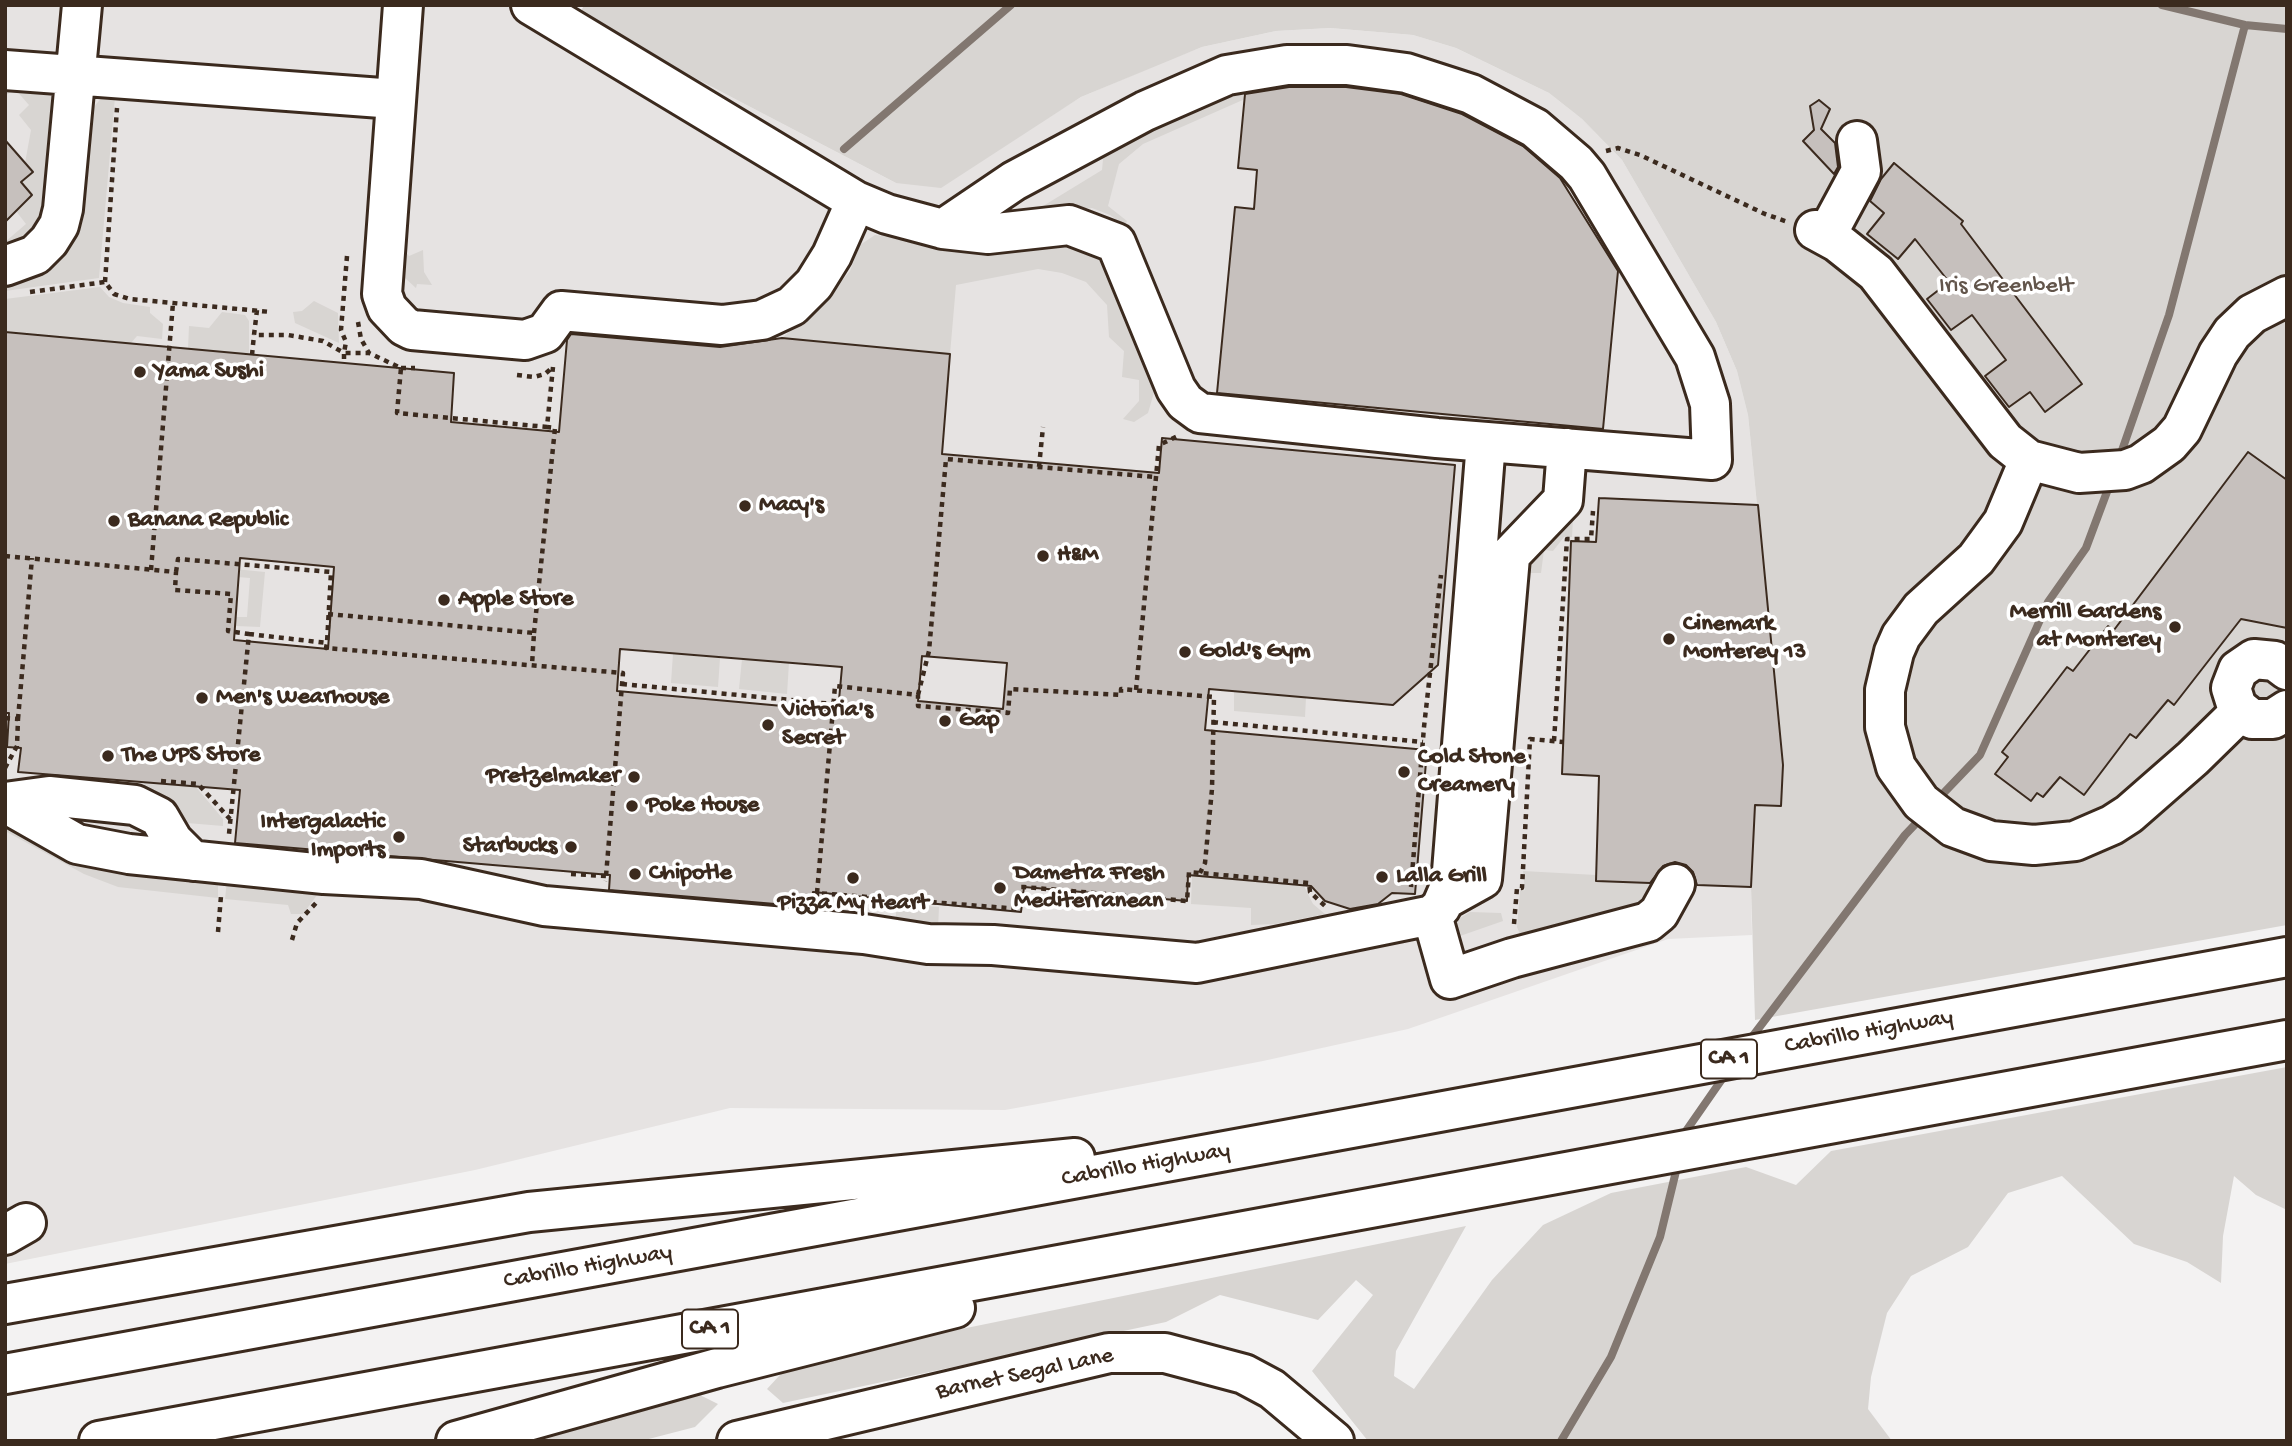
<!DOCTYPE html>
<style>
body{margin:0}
#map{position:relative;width:2292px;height:1446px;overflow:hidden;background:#f3f2f2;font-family:"Gochi Hand",sans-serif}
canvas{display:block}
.frame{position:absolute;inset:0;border:7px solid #3b2a1e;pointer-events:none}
</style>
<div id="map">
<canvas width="2292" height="1446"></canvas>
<div class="frame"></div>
</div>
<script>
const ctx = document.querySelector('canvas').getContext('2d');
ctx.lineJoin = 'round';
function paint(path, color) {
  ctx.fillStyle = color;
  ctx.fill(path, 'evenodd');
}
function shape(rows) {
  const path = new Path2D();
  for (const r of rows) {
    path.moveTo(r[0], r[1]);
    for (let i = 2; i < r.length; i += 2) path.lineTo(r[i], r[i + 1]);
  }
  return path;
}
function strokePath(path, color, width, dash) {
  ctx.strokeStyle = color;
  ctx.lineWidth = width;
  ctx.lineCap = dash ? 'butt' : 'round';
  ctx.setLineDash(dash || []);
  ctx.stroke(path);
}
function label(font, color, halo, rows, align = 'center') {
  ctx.font = font + ' "Gochi Hand",sans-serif';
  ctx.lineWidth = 7;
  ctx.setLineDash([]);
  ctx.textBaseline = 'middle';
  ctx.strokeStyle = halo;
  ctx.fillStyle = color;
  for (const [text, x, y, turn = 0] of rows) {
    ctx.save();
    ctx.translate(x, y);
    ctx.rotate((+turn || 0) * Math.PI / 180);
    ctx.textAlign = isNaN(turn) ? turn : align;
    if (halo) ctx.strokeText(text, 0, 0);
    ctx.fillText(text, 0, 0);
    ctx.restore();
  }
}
const built = shape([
 [5,5,561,5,578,17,896,183,1015,138,1081,97,1166,61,1202,47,1276,31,1330,28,1413,35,1456,48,1549,93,1582,119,1622,160,1716,322,1737,371,1748,415,1783,765,1781,806,1756,805,1751,887,1752,935,1668,939,1408,1029,1263,1061,1049,1102,1005,1110,730,1108,475,1170,5,1264]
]);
const green = shape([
 [584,5,2287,5,2287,925,1755,1020,1751,887,1755,805,1781,806,1783,765,1748,415,1737,371,1716,322,1622,160,1582,119,1549,93,1456,48,1413,35,1330,28,1276,31,1202,47,1081,97,941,188,896,183,578,17],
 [5,83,48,88,58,103,48,212,30,240,5,251,5,242,26,224,16,211,32,195,21,182,33,172,25,163,31,130,19,115,29,105,15,89,5,96],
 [1237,85,1245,99,1143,144,1119,164,1108,206,1127,221,1125,226,1110,215,1092,208,1030,214,1102,170,1104,149],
 [103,96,115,97,99,278,5,291,5,281,19,278,88,114],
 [875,235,980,248,1096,241,1155,389,1148,413,1134,422,1123,419,1139,401,1139,380,1122,377,1124,351,1109,337,1107,305,1086,282,1062,273,1038,269,956,285,950,354,782,338,827,299,850,271,860,245],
 [402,248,409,256,423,250,424,272,432,285,417,284,416,288,405,278,401,269],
 [100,287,109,297,123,303,150,307,150,313,163,324,162,339,137,336,130,344,5,332,5,299],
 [314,301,338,313,339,343,295,323,293,312,302,311],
 [222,312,245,315,249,321,249,354,188,349,189,326,209,328],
 [1573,519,1572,537,1564,537,1553,551,1544,550,1541,573,1520,573,1561,521],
 [184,564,265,572,260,627,236,626,236,617,247,617,250,578,213,575],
 [673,654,720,658,718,687,671,683],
 [742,659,789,663,787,694,739,689],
 [1234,691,1306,698,1305,717,1234,711],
 [144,782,195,786,223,819,223,826,187,823,176,805,144,787],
 [5,821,218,880,218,898,118,887,84,874,5,831],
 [1523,871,1596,875,1596,881,1660,884,1633,915,1522,939,1517,927,1520,891,1525,890],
 [1192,876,1304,886,1313,904,1325,914,1275,924,1251,925,1251,908,1191,904],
 [227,880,318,891,317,895,303,914,291,914,288,905,225,899],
 [897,904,939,907,938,929,895,924],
 [1470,912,1501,913,1503,921,1460,936,1467,957,1458,947,1453,928,1455,921],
 [2287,1067,2287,1210,2256,1195,2234,1176,2223,1236,2221,1283,2187,1262,2134,1244,2062,1176,2008,1193,1968,1247,1911,1276,1887,1313,1871,1377,1868,1409,1892,1441,1368,1441,1312,1371,1373,1295,1356,1280,1318,1320,1220,1295,1166,1322,783,1403,767,1389,790,1364,1466,1226,1396,1351,1394,1376,1414,1389,1492,1280,1543,1225,1611,1193,1746,1167,1796,1185,1831,1151],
 [698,1394,718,1404,695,1427,641,1441,517,1441]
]);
const stream = shape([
 [2162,5,2245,25,2287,29],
 [844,149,1011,5],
 [2119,459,2169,315,2245,25],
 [1936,801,1980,755,2048,602,2086,548,2111,481],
 [1749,1041,1905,835,1923,816],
 [1684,1140,1686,1131,1727,1072],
 [1561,1441,1611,1357,1660,1237,1678,1163]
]);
const building = shape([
 [1289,87,1346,87,1401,94,1462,114,1523,146,1560,178,1618,271,1603,429,1217,393,1235,207,1254,209,1257,170,1238,168,1245,94,1289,87],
 [1819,100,1830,109,1821,129,1835,143,1838,167,1834,174,1803,141,1814,130,1810,106,1819,100],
 [5,140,33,172,21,182,32,195,5,222,5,140],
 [1894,163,1963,221,1961,224,2082,384,2045,412,2030,392,2009,407,1985,376,2006,360,1972,315,1951,330,1927,299,1949,282,1915,239,1898,259,1867,234,1884,213,1870,201,1881,179,1894,163],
 [5,332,454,373,451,422,559,432,567,340,571,334,720,347,782,338,950,354,942,454,1159,473,1162,438,1455,465,1438,665,1393,705,1209,689,1205,730,1427,750,1415,894,1392,893,1378,904,1350,909,1325,901,1311,886,1188,875,1187,901,1024,887,1021,912,813,892,811,907,609,890,610,875,235,843,240,790,18,772,21,748,7,747,9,713,5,713,5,332],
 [240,558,334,567,328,649,234,640,240,558],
 [620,649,842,667,838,711,617,691,620,649],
 [922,656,1007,663,1003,709,918,701,922,656],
 [2248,452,2287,480,2287,628,2241,619,2174,705,2168,700,2136,738,2130,734,2084,795,2060,777,2043,797,2037,793,2031,801,1995,774,2008,757,2002,752,2067,667,2073,671,2108,626,2114,630,2248,452],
 [1599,498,1758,505,1783,765,1781,806,1755,805,1751,887,1697,885,1693,872,1686,865,1675,862,1663,866,1650,883,1596,881,1599,776,1562,774,1571,541,1596,542,1599,498]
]);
const path = shape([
 [1606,151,1618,148,1640,155,1765,214,1788,222],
 [347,256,341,330,346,342,344,353,369,353],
 [105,282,117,108],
 [30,292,105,282,114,294,130,299,271,312],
 [257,310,254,335,288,335,323,341,344,353,344,363],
 [358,322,361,339,369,353,401,368,397,413,547,427,553,367],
 [252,355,254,335],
 [401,368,415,368],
 [517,375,534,377,545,374,553,367],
 [1039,467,1043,427],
 [5,556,176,572,175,590,231,594,228,631,249,634,229,834],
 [151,570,173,303],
 [176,572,178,559,331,572,327,643],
 [328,614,534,633,532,665],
 [534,633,555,428,547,427],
 [249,634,327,643,326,648,623,673,606,876],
 [622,684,833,704],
 [1136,690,1159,445,1178,436],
 [918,695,929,651,946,459,1155,477],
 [5,718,18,719,17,746,5,768],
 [18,719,32,558],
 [1213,722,1423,742],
 [1554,741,1567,539,1591,539,1593,511],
 [161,781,198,784,230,819],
 [571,874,606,876,605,881],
 [1411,887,1424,727,1441,575],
 [817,893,835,686,918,695,918,706,1008,713,1010,689,1121,695,1121,689,1214,697,1212,789,1205,863,1200,873],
 [817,898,817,893,1019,909,1021,887,1024,887,1187,901,1189,872,1309,883,1310,892,1325,906],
 [1514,924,1517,888,1522,888,1530,739,1563,742],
 [218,932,221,896],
 [292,940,297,923,316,903]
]);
const minor = shape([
 [403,5,382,294,387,308,404,326,412,330,525,340,545,333,561,311,722,325,762,320,792,306,814,284,832,255,856,201],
 [531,5,856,201,887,214,943,229,1014,181,1145,111,1227,75,1287,65,1347,65,1406,73,1471,94,1535,128,1576,163,1587,176,1695,357,1710,404,1712,460,1437,438,1200,413,1185,402,1176,389,1116,243,1069,225,988,234,943,229],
 [5,70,395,99],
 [1815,230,1837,242,1876,273,2005,441,2029,460,2079,473,2125,470,2141,464,2169,444,2182,429,2218,354,2232,333,2252,314,2287,296],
 [1826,236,1861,171,1857,141],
 [5,266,35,255,49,241,59,225,63,209,82,5],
 [2029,460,2003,522,1976,559,1921,609,1901,636,1894,652,1885,690,1885,727,1896,767,1921,802,1953,827,1991,841,2034,845,2075,841,2112,825,2129,814,2193,758,2241,711],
 [1492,574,1563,500,1567,448],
 [2287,670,2275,661,2254,659,2238,670,2231,688,2237,707,2252,719,2273,719,2287,710],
 [5,802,49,796,135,805,159,817,173,841,193,861],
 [5,803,77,844,129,854,324,874,421,879,544,906,864,934,928,944,993,945,1197,963,1432,915,1441,907,1451,884,1486,442],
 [1446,899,1482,879,1510,557],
 [1432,915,1450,979,1512,958,1648,922,1659,913,1675,884],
 [5,1235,26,1223],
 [737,1441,1109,1353,1165,1353,1244,1374,1272,1389,1334,1441]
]);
const highway = shape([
 [5,1304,529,1212,1075,1158],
 [5,1374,2287,957],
 [99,1441,2287,1040],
 [456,1441,717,1368,955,1308]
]);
const markers = [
 [140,372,7,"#3b2a1e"],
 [745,506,7,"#3b2a1e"],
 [114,521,7,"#3b2a1e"],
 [1043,556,7,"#3b2a1e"],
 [444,600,7,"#3b2a1e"],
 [2175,627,7,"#3b2a1e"],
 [1669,639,7,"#3b2a1e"],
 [1185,652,7,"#3b2a1e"],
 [202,698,7,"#3b2a1e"],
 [945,721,7,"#3b2a1e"],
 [768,725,7,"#3b2a1e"],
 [108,756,7,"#3b2a1e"],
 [1404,772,7,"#3b2a1e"],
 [634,777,7,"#3b2a1e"],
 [632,806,7,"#3b2a1e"],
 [399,837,7,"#3b2a1e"],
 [571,847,7,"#3b2a1e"],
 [635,874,7,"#3b2a1e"],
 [1382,877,7,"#3b2a1e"],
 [853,878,7,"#3b2a1e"],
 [1000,888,7,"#3b2a1e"]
];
const shields = [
 [1729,1059,56],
 [710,1329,56]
];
const shieldNames = [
 ["CA 1",1729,1059],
 ["CA 1",710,1329]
];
const parkNames = [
 ["Iris Greenbelt",2006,287]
];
const poiNames = [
 ["Yama Sushi",154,372],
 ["Macy's",759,506],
 ["Banana Republic",128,521],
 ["H&M",1057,556],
 ["Apple Store",458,600],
 ["Merrill Gardens",2161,613,"right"],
 ["at Monterey",2161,641,"right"],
 ["Cinemark",1683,625],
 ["Monterey 13",1683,653],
 ["Gold's Gym",1199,652],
 ["Men's Wearhouse",216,698],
 ["Victoria's",782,711],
 ["Secret",782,739],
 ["Gap",959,721],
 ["The UPS Store",122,756],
 ["Cold Stone",1418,758],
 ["Creamery",1418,786],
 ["Pretzelmaker",620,777,"right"],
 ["Poke House",646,806],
 ["Intergalactic",385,823,"right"],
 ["Imports",385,851,"right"],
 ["Starbucks",557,847,"right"],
 ["Chipotle",649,874],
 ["Dametra Fresh",1014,874],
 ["Mediterranean",1014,902],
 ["Lalla Grill",1396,877],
 ["Pizza My Heart",853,904,"center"]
];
const streetNames = [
 ["Cabrillo Highway",1869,1033,-10],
 ["Cabrillo Highway",1146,1166,-10],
 ["Cabrillo Highway",588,1268,-10],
 ["Barnet Segal Lane",1025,1375,-12]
];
paint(built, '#e6e3e2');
paint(green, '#d8d5d2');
strokePath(stream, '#827770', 8);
paint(building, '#c6c0bd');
strokePath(building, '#3b2a1e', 2);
strokePath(minor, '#3b2a1e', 44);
strokePath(highway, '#3b2a1e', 44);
strokePath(path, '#3b2a1e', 4.5, [5, 5]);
strokePath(minor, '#fff', 38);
strokePath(highway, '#fff', 38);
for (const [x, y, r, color] of markers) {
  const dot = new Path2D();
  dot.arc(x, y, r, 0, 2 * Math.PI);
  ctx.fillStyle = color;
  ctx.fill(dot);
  strokePath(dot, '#fff', 2.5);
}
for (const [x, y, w] of shields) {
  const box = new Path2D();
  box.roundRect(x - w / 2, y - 19.5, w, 39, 5);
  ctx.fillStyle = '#fff';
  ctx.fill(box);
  strokePath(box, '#3b2a1e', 2);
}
label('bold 23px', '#3b2a1e', null, shieldNames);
label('24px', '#62554b', '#fff', parkNames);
label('bold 24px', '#3b2a1e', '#fff', poiNames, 'left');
label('24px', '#3b2a1e', '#fff', streetNames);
</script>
